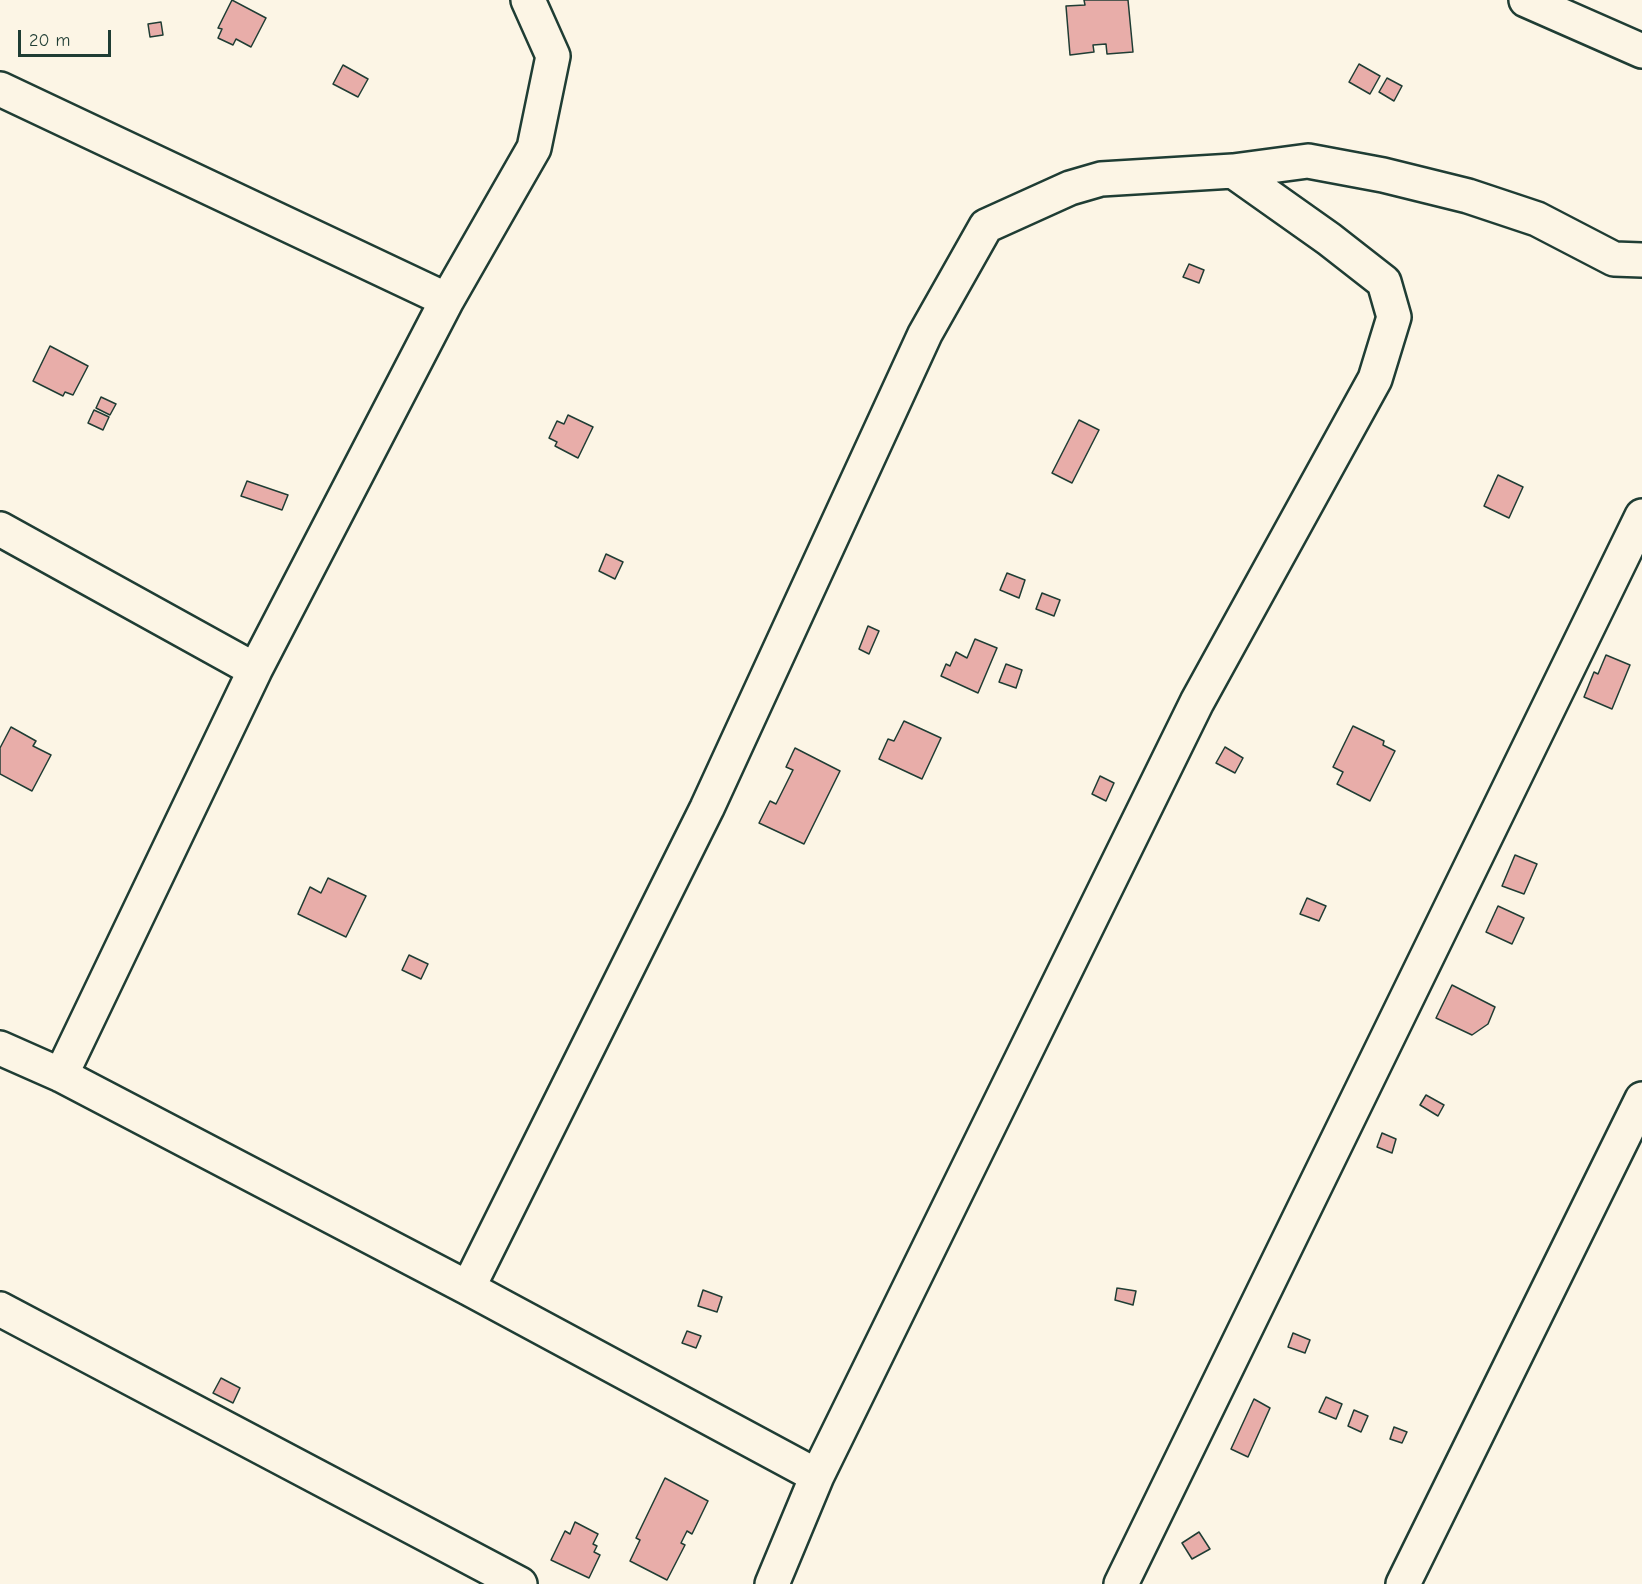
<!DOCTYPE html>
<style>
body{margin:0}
#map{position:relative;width:1642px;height:1584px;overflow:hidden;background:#fcf5e5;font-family:"Comic Neue",sans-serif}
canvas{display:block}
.scale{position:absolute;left:18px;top:30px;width:93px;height:27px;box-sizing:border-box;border:3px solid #1f3d34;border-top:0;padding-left:8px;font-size:18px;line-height:21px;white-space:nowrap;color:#1f3d34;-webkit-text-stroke:4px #fcf5e5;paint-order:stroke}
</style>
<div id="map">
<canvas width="1642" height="1584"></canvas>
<div class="scale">20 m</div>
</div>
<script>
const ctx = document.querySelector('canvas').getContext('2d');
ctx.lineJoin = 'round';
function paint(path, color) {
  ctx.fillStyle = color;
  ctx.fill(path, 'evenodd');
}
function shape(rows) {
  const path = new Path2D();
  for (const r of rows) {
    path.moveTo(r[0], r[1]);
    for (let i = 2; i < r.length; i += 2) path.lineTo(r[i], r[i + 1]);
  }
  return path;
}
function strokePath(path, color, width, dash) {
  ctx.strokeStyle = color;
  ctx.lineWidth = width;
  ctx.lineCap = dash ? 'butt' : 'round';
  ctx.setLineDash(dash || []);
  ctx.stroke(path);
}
const building = shape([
 [232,0,266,18,251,47,236,39,233,45,218,38,222,29,218,28,232,0],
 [1084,0,1128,0,1133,52,1107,54,1106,44,1093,45,1094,52,1070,55,1066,6,1085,5,1084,0],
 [161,22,163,35,150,37,148,24,161,22],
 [1359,64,1380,76,1370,94,1349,82,1359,64],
 [343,65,368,79,358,97,333,84,343,65],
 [1387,78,1402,86,1394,101,1379,92,1387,78],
 [1189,264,1204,270,1199,283,1183,277,1189,264],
 [50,346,88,366,73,395,65,392,63,396,33,381,50,346],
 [101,397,116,404,110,415,96,408,101,397],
 [94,410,109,417,103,430,88,423,94,410],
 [568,415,593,427,578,458,555,446,557,442,549,438,557,421,564,424,568,415],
 [1079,420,1099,430,1072,483,1052,473,1079,420],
 [1498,475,1523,487,1509,518,1484,506,1498,475],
 [247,481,288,495,282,510,241,496,247,481],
 [606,554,623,562,615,579,599,571,606,554],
 [1007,573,1025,580,1019,598,1000,590,1007,573],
 [1042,593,1060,600,1054,616,1036,609,1042,593],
 [868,626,879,631,869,654,859,649,868,626],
 [975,639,997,648,978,693,941,676,946,664,950,666,956,652,967,658,975,639],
 [1606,655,1630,665,1612,709,1584,697,1594,672,1598,674,1606,655],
 [1006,664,1022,670,1016,688,999,682,1006,664],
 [904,721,941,738,922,779,879,759,888,739,894,741,904,721],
 [1353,726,1384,741,1383,745,1395,751,1370,801,1337,784,1343,772,1333,767,1353,726],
 [11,727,36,741,33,746,51,755,32,791,0,774,0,748,11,727],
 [1225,747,1243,758,1235,773,1216,763,1225,747],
 [795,748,840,771,804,844,759,823,770,801,776,804,793,770,786,767,795,748],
 [1100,776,1114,783,1106,801,1092,794,1100,776],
 [1515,855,1537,864,1524,894,1502,886,1515,855],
 [328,878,366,896,346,937,298,914,310,887,321,893,328,878],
 [1307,898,1326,906,1319,921,1300,914,1307,898],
 [1498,906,1524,918,1512,944,1486,932,1498,906],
 [409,955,428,964,421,979,402,970,409,955],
 [1452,985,1495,1007,1488,1024,1472,1035,1436,1018,1452,985],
 [1426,1095,1444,1105,1438,1116,1420,1105,1426,1095],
 [1382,1133,1396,1139,1392,1153,1377,1147,1382,1133],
 [1117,1288,1136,1291,1133,1305,1115,1300,1117,1288],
 [703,1290,722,1297,717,1312,698,1306,703,1290],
 [687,1331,701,1336,696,1348,682,1343,687,1331],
 [1293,1333,1310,1340,1305,1353,1288,1347,1293,1333],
 [221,1378,240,1388,233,1403,213,1393,221,1378],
 [1326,1397,1342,1404,1336,1419,1319,1412,1326,1397],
 [1254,1399,1270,1408,1248,1457,1231,1449,1254,1399],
 [1354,1410,1368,1416,1361,1432,1348,1426,1354,1410],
 [1394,1427,1407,1432,1402,1443,1390,1439,1394,1427],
 [665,1478,708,1501,692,1534,687,1531,681,1543,685,1545,667,1580,630,1561,640,1540,636,1538,665,1478],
 [575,1522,598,1534,593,1544,597,1546,594,1552,600,1555,589,1578,551,1560,565,1531,570,1534,575,1522],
 [1199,1532,1210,1549,1192,1559,1182,1543,1199,1532]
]);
const minor = shape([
 [1526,0,1642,51],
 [0,89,447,300],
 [1233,171,1308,161,1383,175,1468,196,1537,219,1614,259,1642,260],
 [0,529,255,670],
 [0,1048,61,1075,468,1288,817,1476],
 [61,1075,255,670,447,300,534,148,553,56,528,0],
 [468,1288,707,808,925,334,986,226,1070,188,1101,179,1233,171,1329,239,1384,282,1394,317,1375,379,1197,702,817,1476,772,1584],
 [0,1309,520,1584],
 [1121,1584,1642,516],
 [1403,1584,1642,1099]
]);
paint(building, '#e8ada9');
strokePath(building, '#1f3d34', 1.5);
strokePath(minor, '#1f3d34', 38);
strokePath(minor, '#fcf5e5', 33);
</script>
